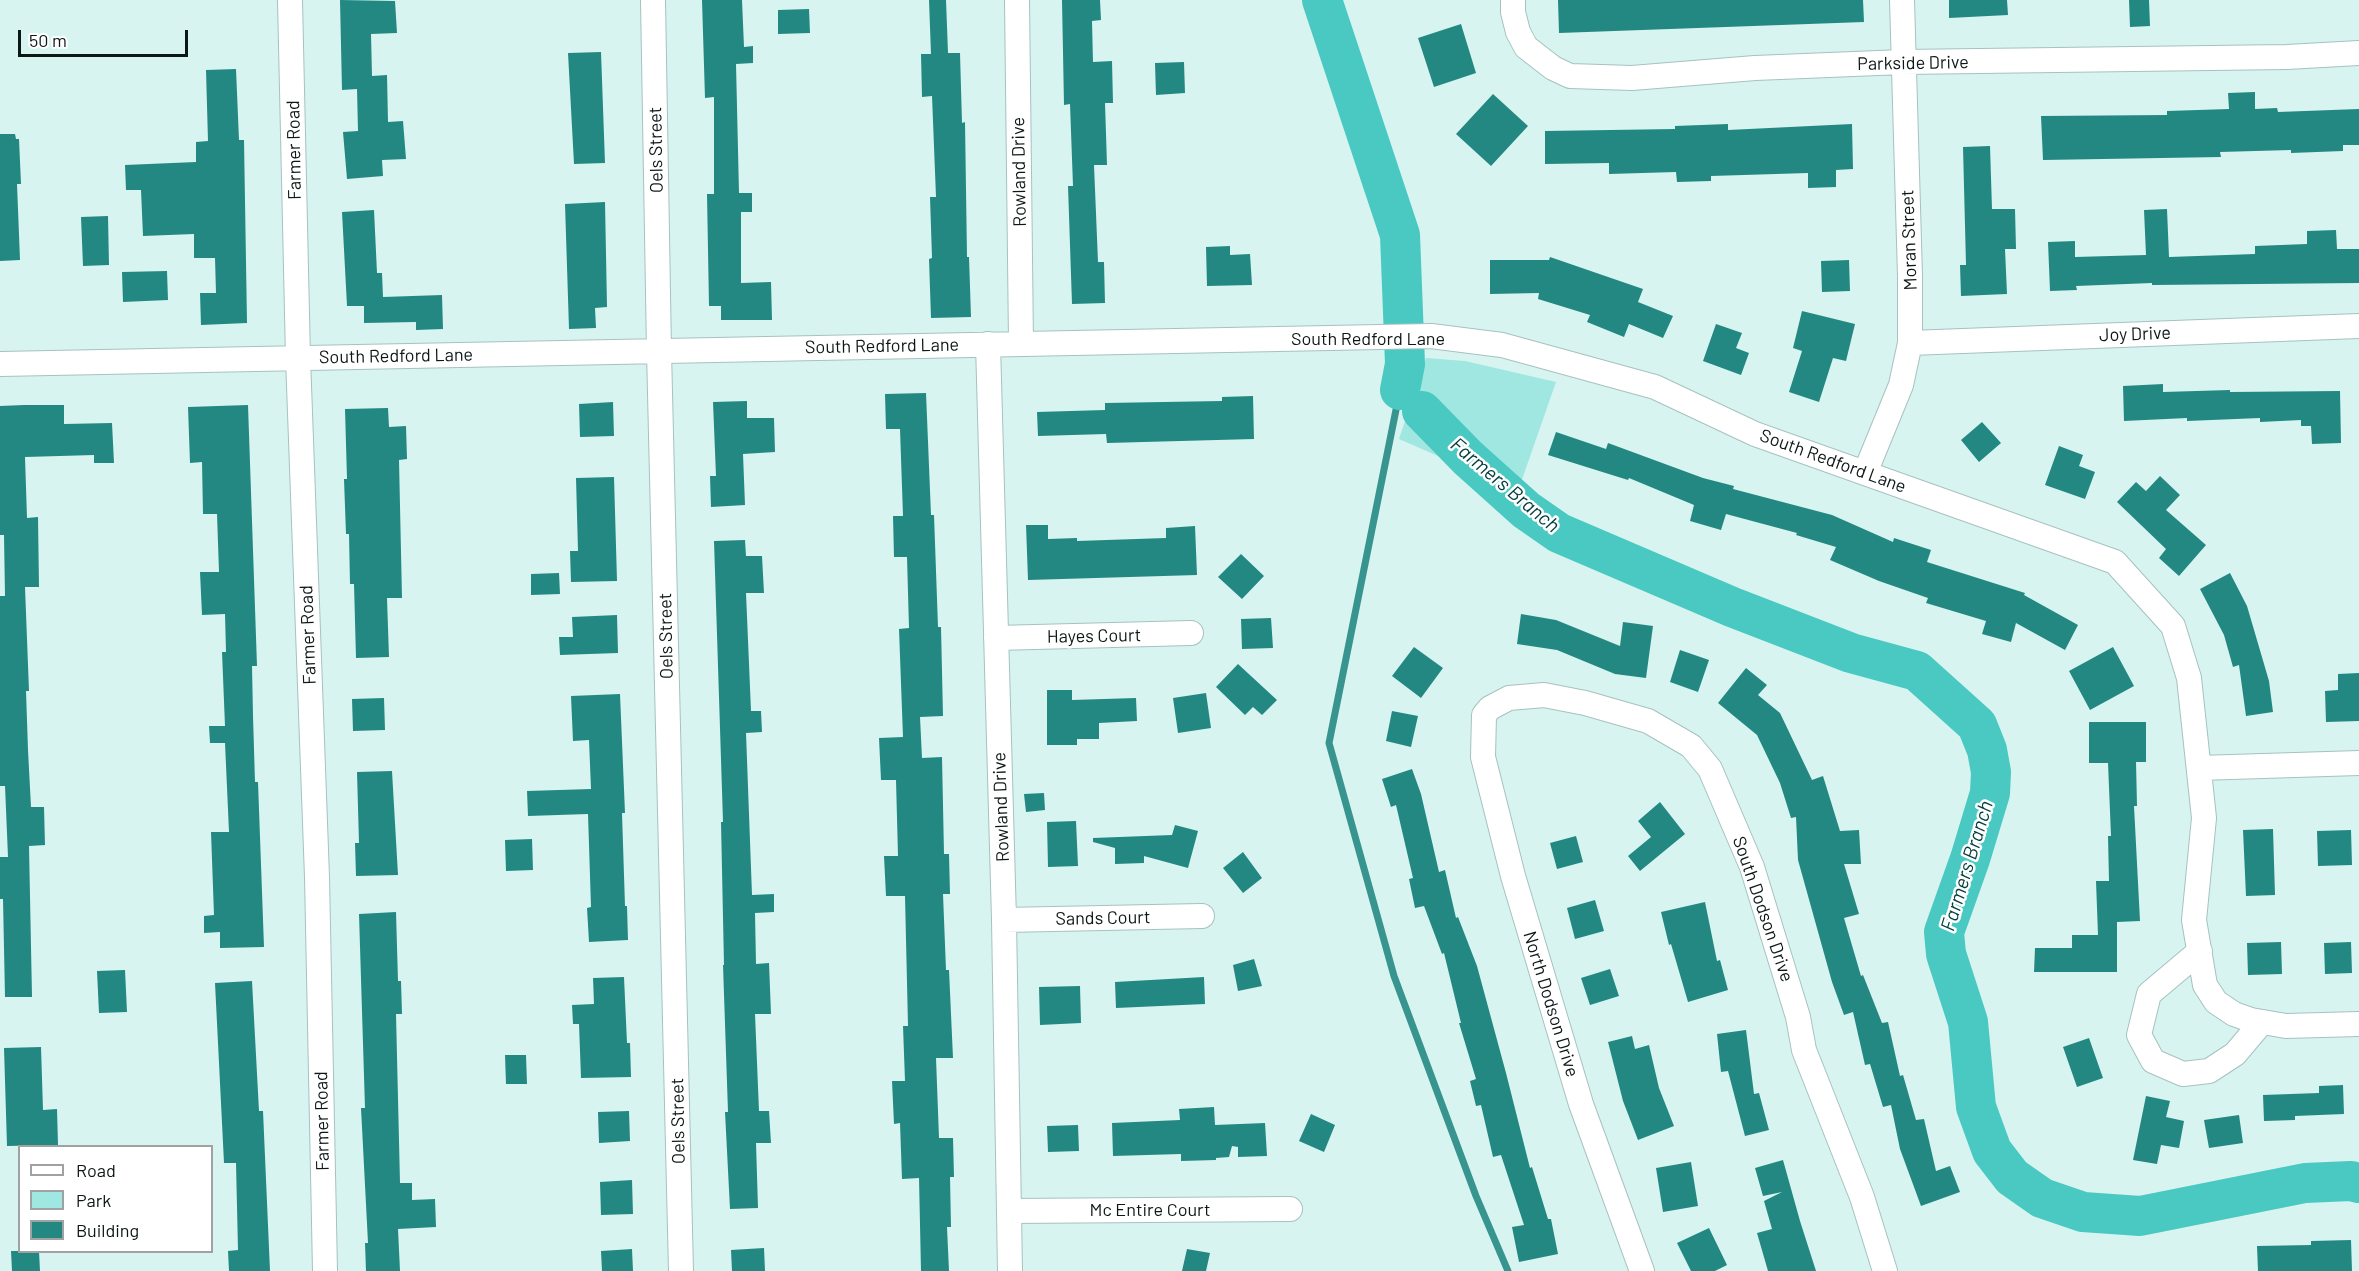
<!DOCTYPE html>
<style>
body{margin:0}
#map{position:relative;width:2359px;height:1271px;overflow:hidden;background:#d7f4f1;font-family:Barlow,sans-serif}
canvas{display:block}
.legend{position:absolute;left:18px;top:1145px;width:195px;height:108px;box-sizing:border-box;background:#fff;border:2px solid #9ea2a2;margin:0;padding:8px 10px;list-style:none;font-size:18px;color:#0d1716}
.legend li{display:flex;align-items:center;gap:12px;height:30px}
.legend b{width:30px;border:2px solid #9ea2a2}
.scale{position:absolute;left:18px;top:30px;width:170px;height:27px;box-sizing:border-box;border:3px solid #0d1716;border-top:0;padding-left:8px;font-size:18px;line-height:21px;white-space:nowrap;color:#0d1716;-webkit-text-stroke:4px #fff;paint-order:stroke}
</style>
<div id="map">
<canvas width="2359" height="1271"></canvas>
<ul class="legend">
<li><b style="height:8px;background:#fff"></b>Road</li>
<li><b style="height:16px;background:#a0e7e1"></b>Park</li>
<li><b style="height:16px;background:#238882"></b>Building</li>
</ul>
<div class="scale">50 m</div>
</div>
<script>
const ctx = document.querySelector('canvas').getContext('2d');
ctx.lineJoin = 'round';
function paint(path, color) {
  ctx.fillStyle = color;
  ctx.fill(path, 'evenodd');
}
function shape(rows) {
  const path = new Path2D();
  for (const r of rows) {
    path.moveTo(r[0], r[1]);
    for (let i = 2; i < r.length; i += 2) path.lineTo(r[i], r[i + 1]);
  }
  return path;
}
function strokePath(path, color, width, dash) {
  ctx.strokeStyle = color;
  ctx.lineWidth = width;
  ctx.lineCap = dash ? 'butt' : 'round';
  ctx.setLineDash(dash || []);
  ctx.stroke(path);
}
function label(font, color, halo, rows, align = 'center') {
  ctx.font = font + ' Barlow,sans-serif';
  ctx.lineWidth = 5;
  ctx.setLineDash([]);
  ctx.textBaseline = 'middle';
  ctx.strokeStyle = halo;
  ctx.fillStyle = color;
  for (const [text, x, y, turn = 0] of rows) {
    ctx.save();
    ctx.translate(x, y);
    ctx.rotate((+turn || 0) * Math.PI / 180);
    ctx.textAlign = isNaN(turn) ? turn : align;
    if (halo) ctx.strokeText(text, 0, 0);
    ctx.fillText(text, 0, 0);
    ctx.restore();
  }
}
const green = shape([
 [1426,358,1465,361,1556,382,1518,491,1399,439]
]);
const stream = shape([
 [1400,390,1329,743,1394,976,1476,1196,1508,1271],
 [1400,390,1413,404]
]);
const river = shape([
 [1322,0,1400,235,1405,364,1400,390],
 [1422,411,1468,458,1526,510,1559,533,1732,607,1851,653,1917,671,1977,725,1987,750,1991,772,1990,793,1970,859,1944,932,1946,954,1968,1022,1976,1107,1992,1151,2012,1177,2042,1198,2083,1212,2140,1216,2305,1183,2351,1181,2359,1183]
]);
const building = shape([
 [340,0,395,1,397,33,371,34,372,76,387,75,388,122,403,121,406,159,382,160,383,176,347,179,343,132,358,131,357,89,342,90],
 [702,0,742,0,744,47,753,46,753,63,736,64,739,193,752,193,752,212,741,212,741,283,771,282,772,320,721,320,721,306,709,306,707,194,714,194,714,97,705,98],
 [929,0,946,0,948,53,960,53,962,123,965,122,967,257,969,257,971,317,931,318,929,259,932,258,930,197,936,197,932,96,922,97,921,54,931,54],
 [1062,0,1100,0,1101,20,1092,21,1093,62,1112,61,1113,103,1105,103,1107,165,1094,165,1098,262,1104,262,1105,303,1072,304,1068,186,1073,186,1070,104,1064,105],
 [1558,0,1863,0,1864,22,1559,33],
 [1949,0,2007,0,2008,15,1949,18],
 [2129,0,2149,0,2150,26,2130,27],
 [809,9,810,33,778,34,778,10],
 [1461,24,1476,73,1434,87,1418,38],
 [601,52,605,163,574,164,568,53],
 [1184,62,1185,93,1156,95,1155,63],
 [236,69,239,140,244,140,247,323,201,325,200,293,216,293,215,258,194,258,194,234,143,236,141,190,126,190,125,165,196,162,196,142,208,141,206,70],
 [2255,92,2255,109,2277,108,2278,112,2359,109,2359,145,2343,145,2343,151,2291,153,2291,150,2220,152,2221,157,2043,160,2041,116,2167,115,2167,111,2229,109,2228,93],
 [1493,94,1528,126,1491,166,1456,134],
 [1728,124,1728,130,1852,124,1853,169,1836,170,1836,187,1808,188,1808,173,1711,176,1711,181,1677,182,1676,172,1609,174,1609,163,1545,164,1545,131,1675,129,1675,126],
 [0,134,15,134,16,139,19,139,21,184,17,184,20,260,0,261],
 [1990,146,1992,209,2015,209,2016,249,2005,249,2007,294,1961,296,1960,265,1966,265,1963,147],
 [605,202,607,307,595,308,596,328,569,329,565,204],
 [2167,209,2169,257,2255,254,2255,246,2307,244,2307,231,2336,230,2337,249,2359,249,2359,283,2152,285,2152,283,2076,286,2077,290,2050,291,2048,242,2075,241,2075,257,2146,255,2144,210],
 [374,210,377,273,382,273,383,297,442,295,443,329,416,330,416,322,364,323,364,306,347,306,342,212],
 [108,216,109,265,83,266,81,217],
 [1230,246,1230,255,1250,254,1252,285,1207,286,1206,247],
 [1550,257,1643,289,1638,302,1673,316,1663,338,1629,324,1624,337,1587,322,1590,315,1538,299,1539,293,1490,294,1490,260,1549,260],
 [1849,260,1850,291,1822,292,1821,261],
 [167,271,168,300,123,302,122,272],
 [1802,311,1855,324,1846,361,1833,358,1819,402,1789,392,1802,351,1793,348],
 [1716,324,1742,333,1736,348,1749,353,1741,375,1703,361],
 [2163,384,2163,392,2230,390,2230,392,2340,391,2341,443,2312,444,2311,426,2301,426,2301,420,2260,422,2260,418,2187,421,2187,418,2124,421,2123,386],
 [926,393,931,515,934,515,938,627,941,627,943,716,920,717,922,758,942,757,944,854,949,854,950,894,943,894,946,970,949,970,953,1058,936,1058,939,1138,953,1138,954,1177,950,1177,951,1227,947,1227,949,1271,921,1271,919,1178,902,1179,900,1123,894,1124,892,1081,905,1081,903,1026,908,1026,905,896,886,896,884,856,898,856,896,780,881,780,879,738,903,737,899,629,909,628,907,557,894,557,893,516,903,516,900,429,886,429,885,394],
 [1253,396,1254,439,1107,443,1106,434,1038,436,1037,412,1105,410,1105,403,1222,401,1222,397],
 [747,401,747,418,774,418,775,452,743,454,745,505,711,507,710,476,716,476,713,402],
 [613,402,614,436,580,437,579,404],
 [24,405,64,405,64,424,112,423,114,463,94,463,94,455,25,457,27,518,38,517,39,587,25,587,29,691,26,691,28,750,31,807,44,807,45,845,29,846,32,997,5,997,3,899,0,899,0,857,8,857,5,786,0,786,0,596,5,596,4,535,0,535,0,406],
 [248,405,257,666,252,666,253,716,255,782,258,782,264,947,220,948,220,932,204,933,204,916,214,915,211,832,229,832,225,743,210,743,209,726,225,726,222,652,226,652,225,614,202,615,200,572,219,572,217,514,203,514,202,462,190,463,188,407],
 [388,408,389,427,406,426,407,459,399,460,402,598,387,598,389,657,356,658,354,584,350,584,349,534,346,534,344,479,347,479,345,409],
 [1982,422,2001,443,1979,462,1961,440],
 [1556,432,1606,449,1608,443,1703,478,1734,486,1733,489,1832,515,1893,542,1894,538,1931,550,1927,562,2025,593,2024,595,2078,625,2065,650,2016,623,2011,642,1982,634,1986,621,1926,603,1928,598,1879,581,1830,560,1836,547,1796,535,1797,533,1726,514,1721,530,1690,521,1694,505,1629,478,1628,480,1548,455],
 [2059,446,2083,455,2079,466,2095,472,2085,499,2045,485],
 [2160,476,2180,495,2166,510,2206,545,2179,576,2159,558,2166,549,2117,502,2136,482,2146,491],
 [614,477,617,581,571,582,570,551,578,551,576,478],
 [1026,525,1048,525,1048,539,1077,538,1077,541,1166,538,1166,528,1195,526,1197,575,1028,580],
 [745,540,746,556,762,556,764,593,746,593,751,711,761,711,762,732,746,733,752,895,774,894,774,912,755,913,756,964,769,963,771,1014,755,1014,759,1111,769,1111,771,1143,756,1143,758,1208,730,1209,725,1112,728,1112,723,965,724,965,721,822,723,822,714,541],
 [1241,554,1264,576,1242,599,1218,577],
 [559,573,560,594,531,595,531,574],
 [2230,573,2247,606,2269,681,2273,712,2246,716,2239,665,2233,667,2224,635,2200,589],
 [1521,614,1556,620,1620,646,1623,622,1653,626,1646,678,1615,674,1557,650,1517,644],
 [617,615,618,653,560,655,559,637,573,637,572,617],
 [1271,618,1273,648,1242,649,1241,619],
 [1414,647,1443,668,1421,698,1392,676],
 [2113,647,2134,686,2090,710,2069,671],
 [1680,650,1709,660,1698,692,1670,682],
 [1238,664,1277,700,1262,715,1253,707,1245,715,1216,687],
 [1746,668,1767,685,1758,695,1780,713,1812,780,1823,776,1840,831,1859,830,1861,864,1844,864,1859,914,1844,918,1861,976,1863,975,1882,1023,1888,1022,1900,1076,1903,1075,1916,1120,1924,1119,1936,1171,1950,1166,1960,1192,1921,1206,1900,1149,1891,1105,1883,1107,1870,1064,1865,1065,1853,1012,1844,1015,1832,982,1798,860,1796,817,1791,818,1780,783,1757,735,1718,703],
 [2359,673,2359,721,2326,722,2325,691,2338,690,2338,674],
 [1047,690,1072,690,1072,700,1136,698,1137,721,1099,723,1099,739,1077,739,1077,745,1047,745],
 [1206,693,1211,728,1178,733,1173,698],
 [620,694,625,813,622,813,625,906,627,906,628,940,589,942,587,908,591,907,588,814,528,816,527,791,591,789,589,740,573,741,571,696],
 [384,698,385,730,353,731,352,699],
 [1392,711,1418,716,1411,747,1386,741],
 [2089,722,2146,722,2146,762,2136,762,2137,806,2134,806,2140,921,2117,922,2117,972,2034,972,2035,948,2072,948,2072,935,2098,935,2096,881,2109,881,2108,836,2111,836,2108,763,2089,763],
 [1412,769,1421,794,1439,872,1445,870,1456,918,1458,917,1477,966,1506,1073,1530,1168,1532,1167,1548,1219,1551,1219,1558,1254,1519,1262,1512,1227,1524,1225,1501,1155,1493,1157,1481,1105,1476,1106,1470,1081,1476,1079,1459,1023,1461,1023,1444,953,1442,954,1424,906,1415,908,1409,879,1413,878,1396,805,1391,807,1382,779],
 [392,771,398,875,356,876,355,843,359,843,357,772],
 [1044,793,1045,810,1026,812,1024,794],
 [1660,802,1685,834,1640,871,1628,856,1651,837,1638,821],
 [1076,821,1078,866,1048,867,1047,822],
 [1175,825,1198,831,1188,868,1144,856,1144,863,1115,864,1115,848,1093,842,1093,838,1172,835],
 [2273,829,2275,895,2246,896,2243,830],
 [2351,830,2352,865,2318,866,2317,831],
 [1576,836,1583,862,1557,869,1550,843],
 [532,839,533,870,506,871,505,840],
 [1243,852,1262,878,1243,893,1223,868],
 [1595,900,1604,931,1575,939,1567,908],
 [1705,902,1717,961,1720,960,1728,990,1688,1002,1671,944,1669,945,1661,912],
 [396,912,398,981,401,981,402,1014,396,1014,400,1183,412,1183,412,1200,435,1199,436,1227,398,1229,400,1271,366,1271,365,1243,368,1243,361,1108,365,1108,359,914],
 [2281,942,2282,974,2248,975,2247,943],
 [2351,942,2352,973,2325,974,2324,943],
 [1254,959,1262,986,1238,991,1233,965],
 [1610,969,1619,996,1590,1005,1581,978],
 [125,970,127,1012,99,1013,97,971],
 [624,977,627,1043,630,1043,631,1077,581,1078,579,1024,573,1024,572,1005,594,1004,593,978],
 [1204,977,1205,1004,1116,1008,1115,982],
 [252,981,259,1111,263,1111,270,1271,229,1271,228,1251,238,1250,236,1163,224,1163,215,983],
 [1080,986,1081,1023,1040,1025,1039,987],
 [1746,1030,1754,1094,1759,1093,1769,1130,1745,1136,1728,1071,1721,1072,1717,1034],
 [1632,1036,1635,1049,1649,1045,1659,1088,1674,1126,1638,1140,1623,1101,1608,1042],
 [2089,1038,2103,1078,2077,1087,2063,1047],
 [41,1047,43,1110,57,1109,58,1145,7,1146,4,1048],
 [505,1055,526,1055,527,1084,506,1084],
 [2343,1085,2344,1114,2295,1116,2295,1120,2264,1121,2263,1095,2319,1093,2319,1086],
 [2146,1096,2170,1101,2166,1117,2184,1121,2179,1148,2161,1145,2157,1164,2133,1160],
 [1214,1107,1215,1125,1265,1123,1267,1156,1238,1157,1238,1147,1232,1146,1229,1157,1216,1158,1216,1160,1181,1161,1181,1154,1113,1156,1112,1123,1180,1120,1179,1109],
 [629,1111,630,1141,599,1143,598,1112],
 [1311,1114,1335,1125,1324,1152,1299,1141],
 [2239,1115,2243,1143,2209,1148,2204,1120],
 [1078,1125,1079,1151,1048,1152,1047,1126],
 [1783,1160,1800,1221,1816,1271,1768,1271,1757,1233,1772,1229,1764,1201,1782,1192,1763,1196,1755,1168],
 [1691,1162,1698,1206,1663,1212,1656,1168],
 [632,1180,633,1214,601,1215,600,1182],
 [1709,1228,1727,1265,1715,1271,1691,1271,1677,1243],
 [2351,1240,2352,1271,2258,1271,2257,1246,2311,1245,2311,1241],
 [764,1248,765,1271,732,1271,731,1250],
 [632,1249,633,1271,602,1271,601,1251],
 [1187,1249,1210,1253,1206,1271,1182,1271],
 [11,1251,39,1251,40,1271,12,1271]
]);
const minor = shape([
 [290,0,298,358,317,877,325,1271],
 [653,0,659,351,681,1271],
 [1017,0,1021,343],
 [1513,0,1513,12,1518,32,1526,47,1553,68,1570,76,1632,78,1755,68,1903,62,2287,57,2359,53],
 [1910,343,2359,326],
 [988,344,1004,920,1010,1271],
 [0,364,1431,336,1502,345,1655,387,1755,434,2115,562,2173,626,2189,678,2204,818,2194,920,2205,985,2216,1002,2234,1014,2251,1020,2286,1026,2359,1024],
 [1865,473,1901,385,1910,343,1910,276,1902,0],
 [996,638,1191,633],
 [2199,768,2359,763],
 [1004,920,1202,916],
 [2200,951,2149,994,2139,1035,2153,1061,2183,1074,2209,1071,2235,1054,2262,1022],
 [1009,1211,1290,1209],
 [1642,1271,1581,1104,1513,876,1483,757,1484,715,1490,708,1509,698,1544,695,1585,703,1648,721,1691,746,1710,769,1752,867,1798,1017,1804,1050,1862,1197,1885,1271]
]);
const streetNames = [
 ["Parkside Drive",1913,63,-1],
 ["Farmer Road",294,150,-91],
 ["Oels Street",656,150,-91],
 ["Rowland Drive",1019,172,-91],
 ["Moran Street",1909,240,-92],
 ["Joy Drive",2135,334,-2],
 ["South Redford Lane",1368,339],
 ["South Redford Lane",882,346,-1],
 ["South Redford Lane",396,356,-1],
 ["South Redford Lane",1833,461,20],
 ["Farmer Road",308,635,-92],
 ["Oels Street",666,636,-91],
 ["Hayes Court",1094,636,-1],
 ["Rowland Drive",1001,807,-92],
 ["South Dodson Drive",1763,909,71],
 ["Sands Court",1103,918,-1],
 ["North Dodson Drive",1551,1004,73],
 ["Farmer Road",322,1121,-91],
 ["Oels Street",678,1121,-91],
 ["Mc Entire Court",1150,1210]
];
const waterNames = [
 ["Farmers Branch",1505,485,40],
 ["Farmers Branch",1967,866,-73]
];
paint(green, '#a0e7e1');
strokePath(stream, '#37948e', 7);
strokePath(river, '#49c9c1', 40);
paint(building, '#238882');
strokePath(minor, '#a6c2c0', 26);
strokePath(minor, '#fff', 24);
label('18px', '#0d1716', '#fff', streetNames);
label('italic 20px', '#013e3b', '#fff', waterNames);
</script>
